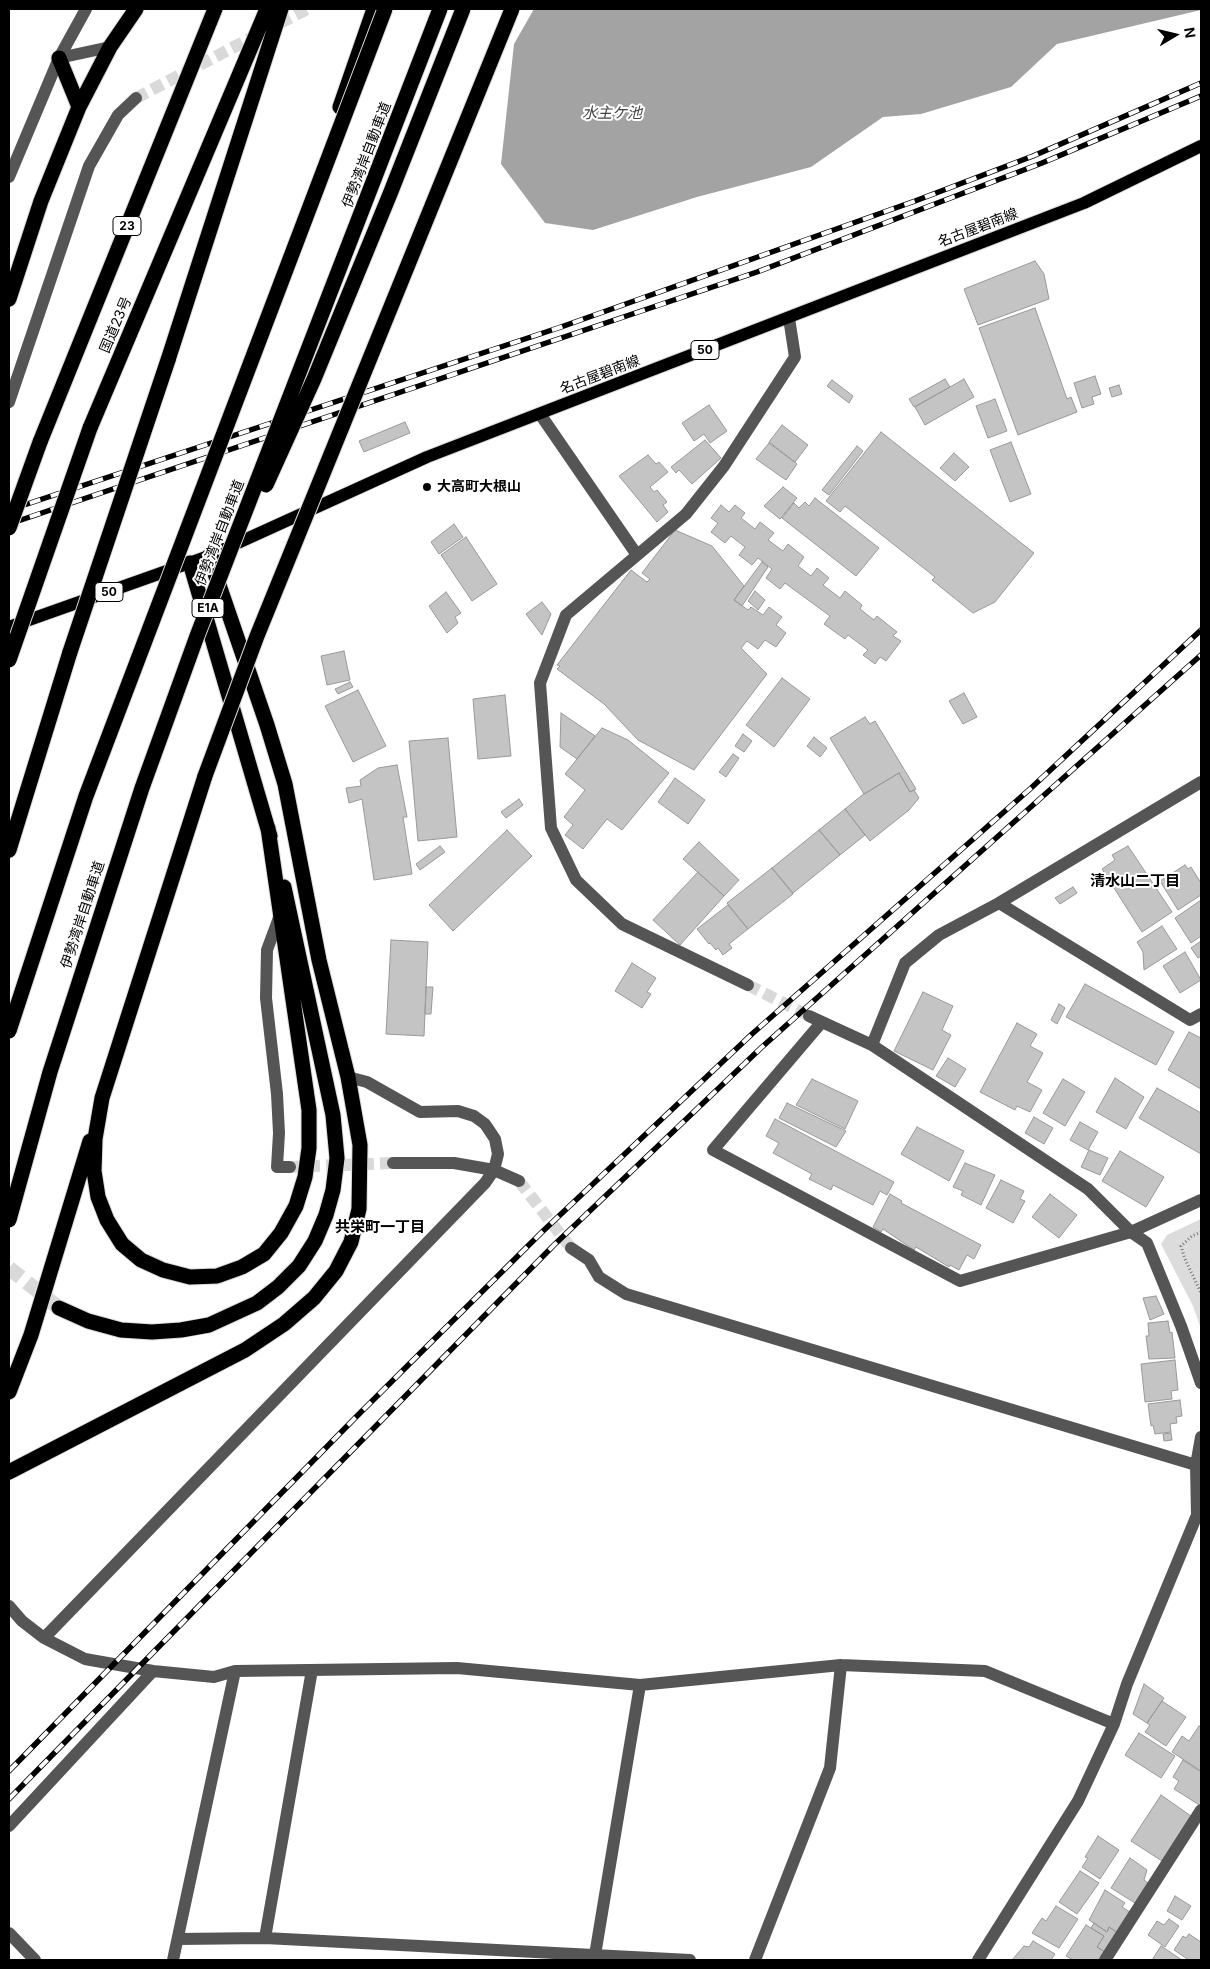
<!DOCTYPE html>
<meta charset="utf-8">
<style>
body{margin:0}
#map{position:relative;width:1210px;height:1969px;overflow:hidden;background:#fff;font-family:Inter,sans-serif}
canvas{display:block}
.frame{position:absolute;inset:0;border:10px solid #000;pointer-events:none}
.north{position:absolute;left:1150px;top:10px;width:50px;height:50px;-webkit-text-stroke:4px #fff;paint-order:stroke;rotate:81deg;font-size:14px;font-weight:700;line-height:20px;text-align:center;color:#000}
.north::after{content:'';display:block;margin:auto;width:18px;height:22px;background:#000;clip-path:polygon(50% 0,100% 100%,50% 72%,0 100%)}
</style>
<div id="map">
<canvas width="1210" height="1969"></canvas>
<div class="frame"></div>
<div class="north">N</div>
</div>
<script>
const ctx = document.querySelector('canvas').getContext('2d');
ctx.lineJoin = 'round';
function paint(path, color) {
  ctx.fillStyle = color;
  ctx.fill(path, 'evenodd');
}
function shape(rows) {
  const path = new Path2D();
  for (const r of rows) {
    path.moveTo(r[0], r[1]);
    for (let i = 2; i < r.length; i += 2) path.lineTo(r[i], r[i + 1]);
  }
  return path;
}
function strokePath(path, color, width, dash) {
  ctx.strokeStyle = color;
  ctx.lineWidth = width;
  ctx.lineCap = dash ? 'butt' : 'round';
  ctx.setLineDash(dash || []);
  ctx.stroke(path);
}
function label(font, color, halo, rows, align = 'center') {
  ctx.font = font + ' Inter,"Noto Sans JP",sans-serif';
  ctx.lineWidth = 4;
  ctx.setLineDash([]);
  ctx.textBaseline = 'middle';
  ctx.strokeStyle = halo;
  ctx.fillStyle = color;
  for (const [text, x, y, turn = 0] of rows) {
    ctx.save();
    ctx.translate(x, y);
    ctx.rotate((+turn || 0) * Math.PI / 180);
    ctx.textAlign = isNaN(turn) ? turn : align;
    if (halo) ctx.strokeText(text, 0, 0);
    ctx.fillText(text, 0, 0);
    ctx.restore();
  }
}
const green = shape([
 [1201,1219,1201,1329,1193,1306,1161,1244,1167,1235]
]);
const water = shape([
 [534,9,1201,9,1201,10,1057,44,1011,87,921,114,883,117,811,167,697,197,593,230,545,223,501,164,514,44]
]);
const building = shape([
 [1035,261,1044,274,1049,299,978,325,964,289,1035,261],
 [1035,308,1067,399,1071,397,1077,412,1018,435,979,328,1035,308],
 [1095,376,1101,394,1092,397,1094,404,1082,408,1074,383,1095,376],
 [945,379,950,387,914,407,909,399,945,379],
 [964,379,974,397,925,425,915,407,964,379],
 [832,380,853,396,849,403,827,386,832,380],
 [1119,385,1122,394,1112,397,1109,388,1119,385],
 [995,399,1007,431,988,438,976,406,995,399],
 [709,405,727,431,710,443,704,434,694,441,682,423,709,405],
 [405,422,410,433,364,452,359,441,405,422],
 [782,425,808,445,795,462,769,442,782,425],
 [881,432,1034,553,995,602,973,613,932,580,935,577,845,506,840,512,826,501,881,432],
 [705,440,721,458,692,484,679,470,676,473,671,467,705,440],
 [1011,442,1031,494,1010,502,990,450,1011,442],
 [769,443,797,464,786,480,756,459,769,443],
 [857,446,863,451,829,495,822,490,857,446],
 [954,453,969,467,955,481,940,468,954,453],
 [648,455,656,464,659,462,668,472,650,487,654,492,657,490,667,502,663,505,668,512,657,522,619,476,648,455],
 [783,487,797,498,780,519,764,506,783,487],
 [815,498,879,548,856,576,782,518,794,503,799,508,805,502,809,506,815,498],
 [721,505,729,512,735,505,745,513,741,518,755,529,760,522,774,533,768,540,783,551,788,544,804,557,798,566,811,576,817,568,829,578,823,585,840,598,845,591,862,605,860,609,874,620,877,616,897,632,893,636,901,641,886,661,880,657,875,664,863,655,868,650,848,635,845,639,824,624,830,616,785,583,780,589,766,578,772,569,758,558,752,565,739,555,745,547,731,536,725,543,711,532,718,523,711,518,721,505],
 [454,524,463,537,439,554,431,542,454,524],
 [675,530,712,546,744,586,734,600,748,610,751,607,763,615,769,607,782,617,776,625,786,633,776,647,765,640,758,649,747,641,741,648,767,674,694,770,638,740,604,704,557,669,560,666,557,665,631,570,647,582,650,579,642,573,675,530],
 [466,537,497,584,472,601,441,555,466,537],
 [762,562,768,567,742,606,734,600,762,562],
 [755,591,765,600,758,610,748,601,755,591],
 [446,592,461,613,455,617,458,623,447,633,429,606,446,592],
 [542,602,551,614,542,635,526,614,542,602],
 [344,651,350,680,327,685,321,656,344,651],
 [782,678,810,699,774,747,746,725,782,678],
 [350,682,353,687,338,694,335,689,350,682],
 [358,690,386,746,353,762,325,706,358,690],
 [964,693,977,717,963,724,949,701,964,693],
 [505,695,511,756,478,759,473,699,505,695],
 [561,713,595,736,577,759,560,747,561,713],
 [865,717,870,724,875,721,916,789,910,792,899,773,864,794,830,738,865,717],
 [602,728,628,740,669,773,622,830,607,819,583,849,565,835,573,825,564,817,585,790,565,774,602,728],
 [743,734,752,741,744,752,735,746,743,734],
 [814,737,827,748,820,757,807,746,814,737],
 [448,738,457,837,418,841,409,741,448,738],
 [733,754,739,758,726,777,719,772,733,754],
 [397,765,407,817,403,817,412,874,374,880,362,799,349,803,346,788,361,786,360,780,378,768,397,765],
 [899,773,910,792,914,790,919,798,909,810,870,841,845,809,861,796,899,773],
 [675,778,705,800,688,824,658,802,675,778],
 [519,799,523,805,506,818,501,812,519,799],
 [845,809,865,835,840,855,819,830,845,809],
 [507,830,532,856,453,931,429,905,507,830],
 [819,830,840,855,793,893,772,868,819,830],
 [699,842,739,880,724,896,683,859,699,842],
 [440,846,445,852,420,870,416,864,440,846],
 [1128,846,1172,912,1142,932,1102,869,1115,860,1112,855,1128,846],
 [1185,865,1188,869,1191,867,1201,883,1201,895,1178,910,1160,881,1185,865],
 [772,868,793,894,748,929,727,903,772,868],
 [698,872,724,896,680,945,653,920,698,872],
 [1073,887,1077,893,1060,904,1055,898,1073,887],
 [1201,900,1201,936,1191,943,1175,918,1201,900],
 [728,905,748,929,729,944,732,948,723,955,718,948,716,950,710,943,709,944,697,929,728,905],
 [1162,926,1177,949,1144,970,1143,952,1137,942,1162,926],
 [391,940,428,942,424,1036,386,1034,391,940],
 [1201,941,1201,956,1198,958,1191,948,1201,941],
 [1185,952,1201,980,1180,993,1163,966,1185,952],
 [632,963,656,978,647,992,651,994,642,1008,615,991,632,963],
 [1085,984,1174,1032,1156,1065,1066,1017,1085,984],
 [426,987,433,987,431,1014,425,1014,426,987],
 [923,992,953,1006,942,1030,951,1035,933,1070,894,1051,923,992],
 [1059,1004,1065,1008,1057,1024,1051,1020,1059,1004],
 [1017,1023,1037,1034,1030,1046,1043,1053,1027,1082,1042,1090,1030,1112,1017,1106,1015,1110,980,1092,1017,1023],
 [1189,1032,1201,1038,1201,1089,1168,1070,1189,1032],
 [948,1058,966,1069,955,1087,936,1076,948,1058],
 [1115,1078,1144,1097,1126,1129,1096,1112,1115,1078],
 [812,1079,858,1101,845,1129,796,1105,812,1079],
 [1063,1079,1085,1092,1065,1126,1043,1113,1063,1079],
 [1157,1088,1201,1113,1201,1154,1139,1118,1157,1088],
 [787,1103,846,1131,836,1147,779,1118,787,1103],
 [1034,1117,1053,1128,1044,1144,1025,1133,1034,1117],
 [775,1119,894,1182,887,1195,880,1191,873,1205,833,1185,831,1190,809,1179,812,1174,773,1153,779,1143,766,1136,775,1119],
 [1080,1122,1098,1132,1088,1150,1070,1140,1080,1122],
 [917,1127,964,1151,949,1181,901,1154,917,1127],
 [1089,1150,1108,1158,1100,1175,1081,1167,1089,1150],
 [1120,1151,1164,1177,1146,1207,1102,1181,1120,1151],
 [965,1163,995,1175,981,1205,961,1195,963,1191,953,1187,965,1163],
 [1001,1180,1024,1191,1020,1199,1025,1201,1013,1223,986,1208,1001,1180],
 [890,1194,902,1201,901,1203,981,1245,974,1259,967,1255,959,1270,950,1265,949,1267,916,1247,914,1250,883,1229,881,1232,873,1227,890,1194],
 [1050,1194,1077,1215,1059,1238,1032,1217,1050,1194],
 [1156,1296,1164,1314,1150,1320,1143,1298,1156,1296],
 [1168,1321,1170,1333,1172,1332,1175,1358,1149,1359,1146,1336,1149,1336,1148,1323,1168,1321],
 [1175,1360,1178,1390,1171,1391,1172,1399,1145,1402,1141,1364,1175,1360],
 [1180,1400,1182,1416,1176,1417,1177,1423,1170,1424,1171,1432,1155,1434,1153,1425,1151,1426,1148,1404,1180,1400],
 [1171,1433,1172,1440,1164,1441,1163,1434,1171,1433],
 [1144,1684,1164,1698,1147,1723,1133,1714,1144,1684],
 [1162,1701,1186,1717,1166,1746,1145,1732,1150,1725,1147,1723,1162,1701],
 [1199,1726,1201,1727,1201,1771,1172,1752,1182,1736,1189,1741,1199,1726],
 [1139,1733,1175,1756,1161,1778,1125,1755,1139,1733],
 [1183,1760,1201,1772,1201,1806,1174,1789,1179,1781,1173,1777,1183,1760],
 [1161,1795,1191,1816,1162,1861,1131,1841,1161,1795],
 [1098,1836,1119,1850,1100,1879,1082,1867,1088,1858,1085,1857,1098,1836],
 [1130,1858,1147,1870,1144,1880,1148,1883,1135,1903,1111,1888,1130,1858],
 [1080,1871,1099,1883,1077,1914,1059,1902,1080,1871],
 [1105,1890,1125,1903,1122,1907,1133,1914,1117,1932,1109,1927,1107,1932,1089,1920,1105,1890],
 [1175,1896,1191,1906,1182,1920,1167,1911,1175,1896],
 [1056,1906,1078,1919,1059,1948,1032,1933,1042,1918,1046,1921,1056,1906],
 [1169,1919,1179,1926,1165,1947,1148,1935,1157,1921,1164,1925,1169,1919],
 [1094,1923,1107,1932,1109,1927,1120,1935,1108,1954,1097,1947,1104,1936,1091,1928,1094,1923],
 [1086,1925,1104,1936,1097,1947,1108,1954,1104,1960,1073,1960,1066,1956,1086,1925],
 [1189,1934,1201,1942,1201,1960,1189,1960,1174,1950,1183,1936,1186,1938,1189,1934],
 [1033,1941,1055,1954,1051,1960,1012,1960,1024,1946,1029,1947,1033,1941],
 [1161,1946,1182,1960,1152,1960,1161,1946]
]);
const minorTunnel = shape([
 [136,98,307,9],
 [748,985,809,1016],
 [290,1167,393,1163],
 [519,1181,571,1248]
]);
const highwayTunnel = shape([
 [9,1268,59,1308]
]);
const path = shape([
 [1201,1232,1192,1236,1181,1246,1185,1259,1201,1293]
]);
const minor = shape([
 [59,58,110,47],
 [9,177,59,58,86,9],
 [9,402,89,166,118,115,136,98],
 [540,414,637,555],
 [999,903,1190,1020,1201,1014],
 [280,915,267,950,266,998,277,1094,279,1133,277,1167,290,1167],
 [748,985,622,924,576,880,551,828,540,683,566,615,686,514,724,466,795,357,789,318],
 [809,1016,872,1045,1088,1189,1131,1232,1147,1243,1181,1326,1201,1383],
 [821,1023,713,1150,960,1281,1131,1232,1201,1200],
 [872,1045,905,963,939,935,999,903,1201,782],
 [393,1163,454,1163,494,1170,519,1181],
 [571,1248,589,1260,599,1277,626,1294,1196,1465],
 [9,1606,22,1621,44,1638,85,1659,153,1671,214,1677,235,1671,457,1668,640,1685,841,1665,985,1671,1114,1724],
 [44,1638,485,1183,494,1170,498,1154,495,1139,485,1124,474,1116,458,1111,420,1112,367,1082,348,1077],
 [9,1826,153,1671],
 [9,1933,35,1960],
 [265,1938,312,1670],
 [178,1939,265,1938,690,1960],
 [595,1955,640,1685],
 [173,1960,235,1671],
 [755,1960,830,1768,841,1665],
 [978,1960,1078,1801,1114,1724,1127,1684,1197,1515,1196,1465,1201,1437],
 [1105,1960,1201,1810]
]);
const major = shape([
 [9,627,209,556,427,457,1084,203,1201,146]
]);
const highway = shape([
 [59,58,79,107],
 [340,107,374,9],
 [9,299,41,201,79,107,110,47,136,9],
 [168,360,281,9],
 [90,428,267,9],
 [40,442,215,9],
 [190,563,270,836],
 [205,776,102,1098,95,1139,94,1171,98,1197,107,1220,122,1244,141,1260,163,1270,190,1277,217,1276,242,1267,264,1254,281,1233,296,1206,305,1177,309,1148,309,1110,268,828],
 [9,850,70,652],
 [59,1308,88,1321,121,1330,152,1332,181,1330,209,1325,257,1303,278,1287,299,1266,315,1241,326,1215,333,1190,337,1158,333,1115,284,887],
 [9,1392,31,1335,90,1141],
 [9,1472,245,1350,284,1324,314,1298,336,1271,351,1242,359,1209,360,1145,348,1077,319,960,285,784,267,725,209,556]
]);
const rail = shape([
 [9,510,561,327,915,201,1033,156,1201,83],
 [9,524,757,272,1042,163,1201,96],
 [9,1771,356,1417,542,1232,752,1034,1030,789,1201,630],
 [9,1799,554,1245,762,1047,1201,655]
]);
const highwayBridge = shape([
 [266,485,314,379,390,194,463,9],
 [9,528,40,442],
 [70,652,168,360],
 [9,660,90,428],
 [205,776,257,636,512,9],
 [9,1031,86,796,385,9],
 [9,1220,50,1072,142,788,197,636,440,9]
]);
const markers = [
 [427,487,5,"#000"]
];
const shields = [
 [127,226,28],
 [705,350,28],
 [109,592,28],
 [208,608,32]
];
const shieldNames = [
 ["23",127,226],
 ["50",705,350],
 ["50",109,592],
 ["E1A",208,608]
];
const streetNames = [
 ["伊勢湾岸自動車道",367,155,-69],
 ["名古屋碧南線",978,228,-21],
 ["国道23号",116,325,-67],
 ["名古屋碧南線",600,375,-21],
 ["伊勢湾岸自動車道",220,533,-69],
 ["伊勢湾岸自動車道",83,915,-72]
];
const poiNames = [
 ["大高町大根山",437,487]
];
const waterNames = [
 ["水主ケ池",612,113]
];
const neighbourhoodNames = [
 ["清水山二丁目",1135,881],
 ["共栄町一丁目",380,1227]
];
paint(green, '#dcdcdc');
paint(water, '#a3a3a3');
paint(building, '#c4c4c4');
strokePath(building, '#999', 1);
strokePath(minorTunnel, '#d9d9d9', 12, [12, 6]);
strokePath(highwayTunnel, '#d9d9d9', 15, [15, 8]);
strokePath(major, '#dbdbdb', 14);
strokePath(highway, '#dbdbdb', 17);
strokePath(path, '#777', 3, [1, 2.5]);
strokePath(minor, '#555', 12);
strokePath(major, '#000', 12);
strokePath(highway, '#000', 15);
strokePath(rail, '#000', 5.5);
strokePath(rail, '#fff', 4, [11]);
strokePath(highwayBridge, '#dbdbdb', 17, []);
strokePath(highwayBridge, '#000', 15);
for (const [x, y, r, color] of markers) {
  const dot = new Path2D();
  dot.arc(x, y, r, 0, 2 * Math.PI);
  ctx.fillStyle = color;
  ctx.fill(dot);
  strokePath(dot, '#fff', 2);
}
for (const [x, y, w] of shields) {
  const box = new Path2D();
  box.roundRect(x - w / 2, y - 9.5, w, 19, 4);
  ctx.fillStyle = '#fff';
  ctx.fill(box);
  strokePath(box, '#000', 1);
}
label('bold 12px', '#000', null, shieldNames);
label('14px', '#000', '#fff', streetNames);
label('bold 14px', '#000', '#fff', poiNames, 'left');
label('italic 15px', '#444', '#fff', waterNames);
label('bold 15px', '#000', '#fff', neighbourhoodNames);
</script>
